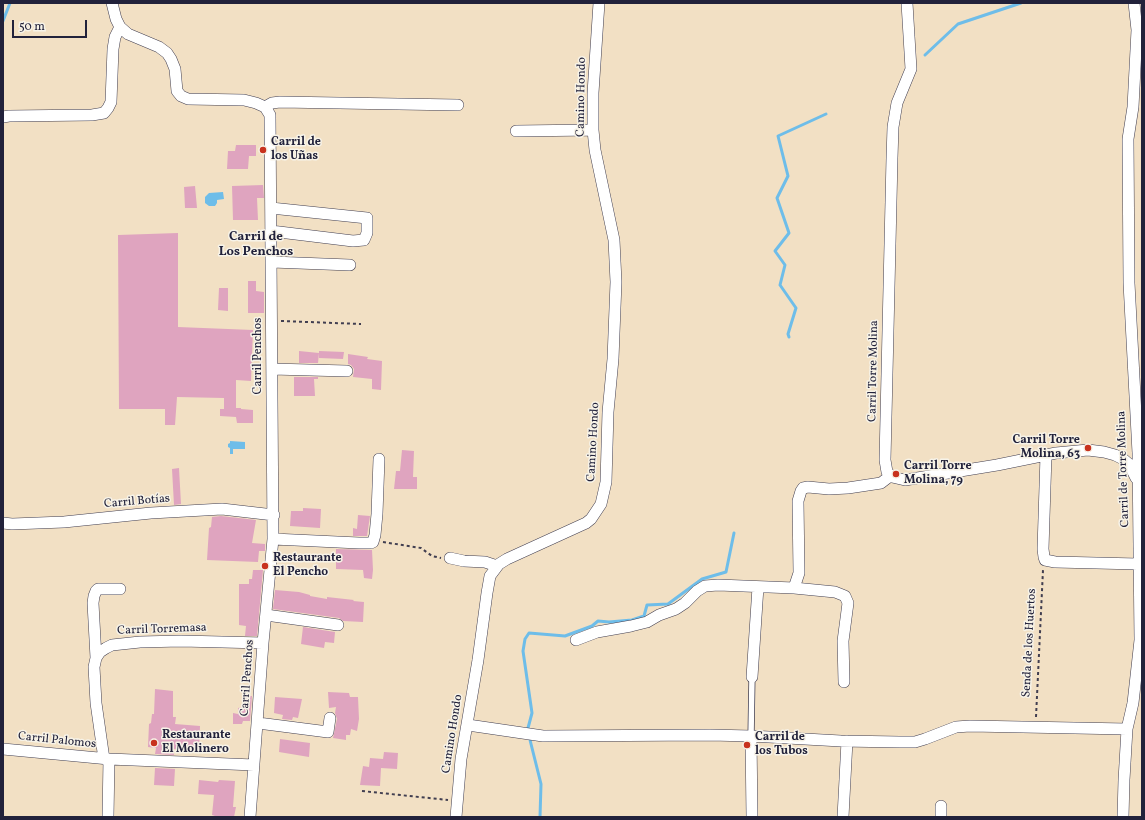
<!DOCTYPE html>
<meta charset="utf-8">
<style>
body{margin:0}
#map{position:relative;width:1145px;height:820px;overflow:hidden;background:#f2e0c4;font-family:Vollkorn,serif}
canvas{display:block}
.frame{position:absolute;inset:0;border:4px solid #22223b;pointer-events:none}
.scale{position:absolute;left:12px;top:20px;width:75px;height:18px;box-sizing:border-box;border:2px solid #22223b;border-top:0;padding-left:5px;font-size:12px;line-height:14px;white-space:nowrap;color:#22223b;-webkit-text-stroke:3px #f7f3e8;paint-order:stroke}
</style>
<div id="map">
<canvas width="1145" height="820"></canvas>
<div class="frame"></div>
<div class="scale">50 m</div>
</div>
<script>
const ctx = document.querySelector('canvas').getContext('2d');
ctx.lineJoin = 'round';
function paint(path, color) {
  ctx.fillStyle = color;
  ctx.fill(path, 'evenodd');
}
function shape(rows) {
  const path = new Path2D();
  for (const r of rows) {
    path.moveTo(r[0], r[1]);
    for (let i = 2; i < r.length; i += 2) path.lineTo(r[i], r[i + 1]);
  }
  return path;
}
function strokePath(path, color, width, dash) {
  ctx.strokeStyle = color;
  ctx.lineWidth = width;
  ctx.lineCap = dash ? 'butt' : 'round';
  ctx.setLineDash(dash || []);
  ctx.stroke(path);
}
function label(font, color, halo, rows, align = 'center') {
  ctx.font = font + ' Vollkorn,serif';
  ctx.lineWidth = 3;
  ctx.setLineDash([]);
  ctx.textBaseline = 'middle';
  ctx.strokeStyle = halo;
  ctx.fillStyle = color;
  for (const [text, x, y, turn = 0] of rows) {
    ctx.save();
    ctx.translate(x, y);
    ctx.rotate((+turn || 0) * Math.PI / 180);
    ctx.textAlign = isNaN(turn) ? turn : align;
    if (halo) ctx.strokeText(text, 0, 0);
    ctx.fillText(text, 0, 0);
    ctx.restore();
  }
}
const water = shape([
 [223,192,224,199,217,200,217,203,215,206,209,206,205,203,205,197,209,193],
 [230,441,245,442,245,449,233,449,233,454,230,454,230,448,228,447,228,444,230,443]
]);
const stream = shape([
 [3,21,10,3],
 [925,55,958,24,1021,3],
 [789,337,788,334,796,308,780,285,785,265,775,251,789,233,777,198,788,176,778,136,826,114],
 [528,728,532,713,523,651,525,639,529,633,565,636,592,626,598,621,609,622,632,620,644,616,647,605,668,604,702,579,726,572,734,533],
 [530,740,541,784,540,817]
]);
const building = shape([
 [236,145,256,145,256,156,249,156,248,169,227,169,228,151,235,151],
 [263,185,264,198,257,198,258,220,233,220,232,186],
 [195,186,197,208,185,208,184,187],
 [178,233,178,327,253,330,251,381,236,380,236,408,241,408,241,409,253,410,253,423,237,423,236,417,220,416,220,409,224,409,224,398,177,397,175,425,165,425,165,409,119,409,118,235],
 [248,281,256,281,256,291,264,292,264,313,248,313],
 [219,288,228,288,228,311,218,310],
 [299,351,319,353,318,363,299,363],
 [319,351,344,352,343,359,319,358],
 [348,354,368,357,367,359,382,361,381,390,372,389,372,379,353,377,354,369,351,365,348,364],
 [294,377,318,377,318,379,314,379,315,396,294,396],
 [402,450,414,451,413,477,417,477,417,489,394,489,396,471,400,471],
 [179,468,181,504,174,505,172,469],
 [303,508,321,509,320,528,290,526,291,511,303,511],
 [358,515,370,516,367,536,353,536,353,528,357,529],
 [221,516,256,520,252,543,265,544,265,551,259,551,258,562,207,560,209,528,211,527,212,517],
 [336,549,372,550,373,570,372,579,364,578,363,570,336,569],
 [253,570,263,570,257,636,245,636,246,626,239,625,239,584,249,584,249,579,252,579],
 [275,590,299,592,310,595,310,596,327,599,327,597,354,600,353,601,364,602,363,622,343,621,339,618,273,609],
 [303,627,335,632,334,643,325,642,324,648,301,644],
 [155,689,173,691,173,717,176,717,175,724,200,726,199,752,174,749,174,755,155,754,156,748,148,747,149,724,151,723,152,714,154,714],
 [328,692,349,693,350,697,358,697,359,719,357,731,351,729,350,735,346,735,346,740,333,738,337,719,335,713,336,707,329,708],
 [244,696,252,696,250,721,243,721,242,724,233,724,233,713,238,714,238,708,244,707],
 [275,697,302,699,298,718,293,717,292,720,282,719,283,715,274,713],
 [280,739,310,743,309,757,279,752],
 [384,752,398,753,397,769,381,768,380,786,360,785,363,766,369,767,370,758,383,759],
 [155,768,175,769,174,786,154,785],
 [199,780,218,782,219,780,235,781,233,807,236,807,234,817,215,817,215,816,212,815,214,795,198,794]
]);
const path = shape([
 [281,321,361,324],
 [383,542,421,548,432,556,441,558],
 [1036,717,1043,570],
 [362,791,448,800]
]);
const lane = shape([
 [751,736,752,677]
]);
const street = shape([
 [112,3,116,19,120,27,128,34,159,47,167,53,171,59,175,69,177,91,181,96,188,99,244,100,256,103,265,107,270,115,273,539,263,643,250,817],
 [907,3,911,69,897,103,893,127,892,158,885,460,887,472,892,477,905,480,997,465,1056,453,1088,450,1104,452,1115,455,1123,459,1129,464,1136,478],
 [265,107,272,103,280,102,458,105],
 [3,117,9,116,92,115,104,113,108,108,111,102,113,49,115,37,120,27],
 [516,131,593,130],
 [271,208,367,218,367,233,364,240,353,241,271,231],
 [272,262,350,265],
 [272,369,347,371],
 [1046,455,1043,549,1044,557,1045,560,1055,562,1138,564],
 [3,523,12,524,64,522,151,513,222,509,274,515],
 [273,539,359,543,371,543,373,542,375,535,377,514,379,459],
 [450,558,464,561,485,562,497,566],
 [794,588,799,573,798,501,801,491,803,488,808,487,829,489,848,488,881,483,890,476],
 [266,615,338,625],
 [576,640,597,632,631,626,647,622,659,615,676,609,685,603,697,591,705,586,718,585,794,588,835,592,845,596,848,603,843,641,844,682],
 [96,658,93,603,94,596,96,591,98,589,120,589],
 [752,677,758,587],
 [258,723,328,732,330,718],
 [468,725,543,736,710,735,751,736,841,741,900,742,915,742,925,739,956,727,970,726,1127,729],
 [751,736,752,817],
 [3,749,109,759],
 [104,759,96,703,94,667,96,658,100,652,106,648,112,645,140,642,181,641,263,643],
 [108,817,109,759,254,765],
 [456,817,461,759,478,660,487,593,490,576,499,564,507,559,586,523,591,519,601,504,606,482,608,412,613,359,616,282,614,240,595,150,593,130,593,93,599,3],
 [843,817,847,741],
 [941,817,941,806],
 [1123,817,1124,780,1127,729,1133,703,1140,640,1138,453,1129,283,1128,139,1133,107,1137,30,1134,3]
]);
const markers = [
 [263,150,4,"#c8321e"],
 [1088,448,4,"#c8321e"],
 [896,474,4,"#c8321e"],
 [265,566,4,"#c8321e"],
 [154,743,4,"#c8321e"],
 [747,745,4,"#c8321e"]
];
const streetNames = [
 ["Camino Hondo",582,97,-89],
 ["Carril Penchos",259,356,-90],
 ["Carril Torre Molina",874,371,-89],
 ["Camino Hondo",594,442,-87],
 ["Carril de Torre Molina",1124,469,-92],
 ["Carril Botías",137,502,-5],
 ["Carril Torremasa",162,630,-2],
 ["Senda de los Huertos",1030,643,-87],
 ["Carril Penchos",248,678,-86],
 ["Camino Hondo",453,734,-81],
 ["Carril Palomos",57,741,6]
];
const poiNames = [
 ["Carril de",271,143],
 ["los Uñas",271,157],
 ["Carril Torre",1080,441,"right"],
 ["Molina, 63",1080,455,"right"],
 ["Carril Torre",904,467],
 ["Molina, 79",904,481],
 ["Restaurante",273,559],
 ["El Pencho",273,573],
 ["Restaurante",162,736],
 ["El Molinero",162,750],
 ["Carril de",755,738],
 ["los Tubos",755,752]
];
const neighbourhoodNames = [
 ["Carril de",256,238],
 ["Los Penchos",256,253]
];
paint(water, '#6ebde9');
strokePath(stream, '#6ebde9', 3);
paint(building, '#dfa4bf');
strokePath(lane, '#413e50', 7);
strokePath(street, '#413e50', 12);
strokePath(path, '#413e50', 2, [3, 3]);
strokePath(lane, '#fff', 5.5);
strokePath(street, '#fff', 11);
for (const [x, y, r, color] of markers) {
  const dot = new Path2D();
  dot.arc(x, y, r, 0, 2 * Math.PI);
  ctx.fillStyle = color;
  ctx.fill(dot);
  strokePath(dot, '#f7f3e8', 1.5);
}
label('12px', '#22223b', '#f7f3e8', streetNames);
label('bold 12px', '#22223b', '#f7f3e8', poiNames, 'left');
label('bold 13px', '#22223b', '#f7f3e8', neighbourhoodNames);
</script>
